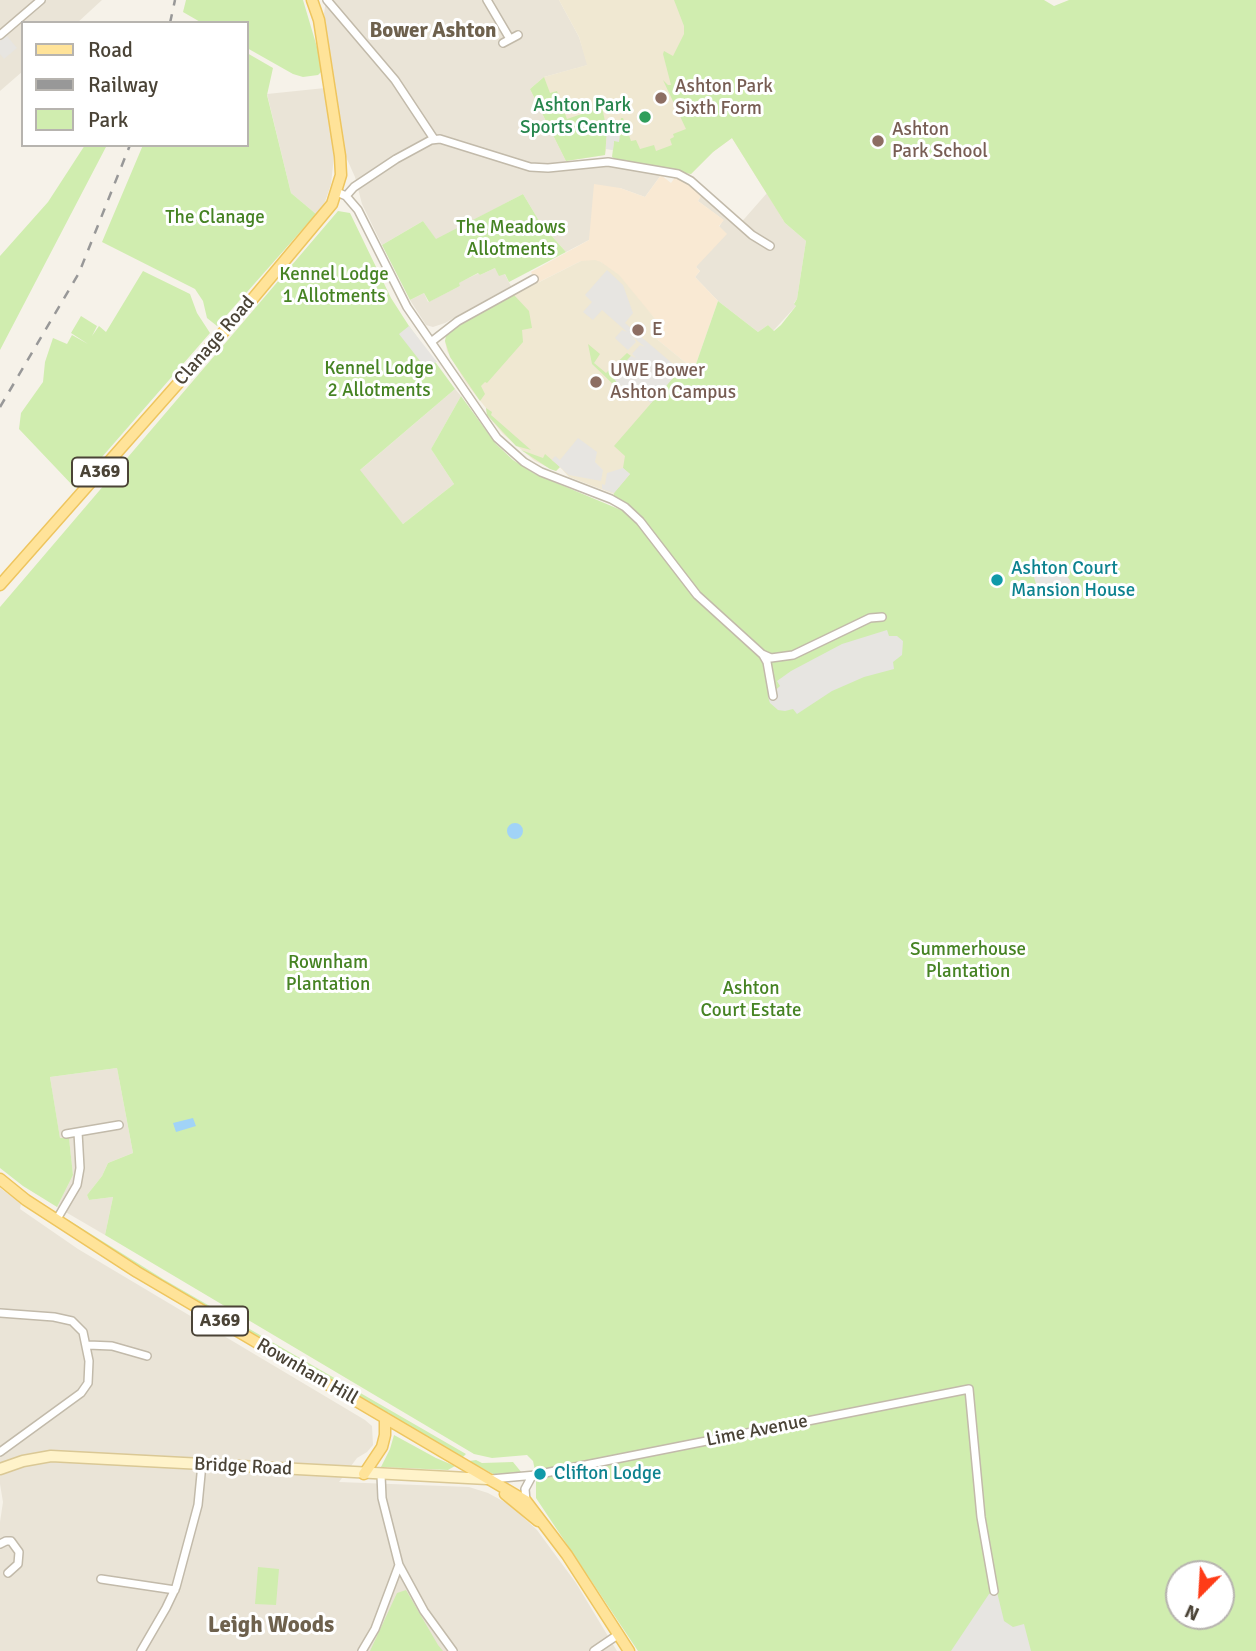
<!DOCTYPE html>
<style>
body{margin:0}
#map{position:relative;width:1256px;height:1651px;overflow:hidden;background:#f6f2e9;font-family:Signika,sans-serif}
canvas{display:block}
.legend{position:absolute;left:21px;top:21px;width:228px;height:126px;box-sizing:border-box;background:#fff;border:2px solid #b7b4af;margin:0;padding:9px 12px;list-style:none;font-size:21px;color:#4a4336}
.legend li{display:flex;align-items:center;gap:14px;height:35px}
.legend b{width:35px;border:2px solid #b7b4af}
.north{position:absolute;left:1165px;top:1560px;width:70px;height:70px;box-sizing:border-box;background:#fff;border:2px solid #b7b4af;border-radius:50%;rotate:204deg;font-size:19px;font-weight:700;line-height:28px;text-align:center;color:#4a4336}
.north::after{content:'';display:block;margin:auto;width:24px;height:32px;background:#ff3c17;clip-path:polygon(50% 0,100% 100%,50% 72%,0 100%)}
</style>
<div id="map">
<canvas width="1256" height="1651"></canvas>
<ul class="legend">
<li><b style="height:9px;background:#ffe399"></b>Road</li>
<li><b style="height:9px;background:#989898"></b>Railway</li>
<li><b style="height:19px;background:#d0edaf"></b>Park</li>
</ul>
<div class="north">N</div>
</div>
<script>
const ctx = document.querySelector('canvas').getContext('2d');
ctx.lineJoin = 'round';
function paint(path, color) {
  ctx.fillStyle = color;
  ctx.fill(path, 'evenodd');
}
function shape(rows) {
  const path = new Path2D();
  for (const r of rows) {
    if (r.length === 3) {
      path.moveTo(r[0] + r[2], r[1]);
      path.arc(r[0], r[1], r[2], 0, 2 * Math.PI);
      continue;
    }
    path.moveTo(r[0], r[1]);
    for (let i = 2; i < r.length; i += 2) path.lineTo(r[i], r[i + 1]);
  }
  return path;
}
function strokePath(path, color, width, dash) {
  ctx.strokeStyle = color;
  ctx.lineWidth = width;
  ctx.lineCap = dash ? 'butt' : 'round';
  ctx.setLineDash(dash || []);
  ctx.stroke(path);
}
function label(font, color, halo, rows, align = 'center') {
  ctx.font = font + ' Signika,sans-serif';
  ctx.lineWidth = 6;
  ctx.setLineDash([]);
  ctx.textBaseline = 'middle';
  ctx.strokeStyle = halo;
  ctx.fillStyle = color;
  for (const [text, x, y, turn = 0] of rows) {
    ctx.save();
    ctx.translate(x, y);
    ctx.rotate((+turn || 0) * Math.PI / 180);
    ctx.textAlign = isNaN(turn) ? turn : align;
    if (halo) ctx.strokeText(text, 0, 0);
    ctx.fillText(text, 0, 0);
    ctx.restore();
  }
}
const residential = shape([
 [0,0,102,0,77,23,23,23,23,71,0,91],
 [326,0,559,0,579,37,588,65,544,77,530,89,566,161,566,169,598,165,661,175,645,197,620,188,589,240,566,252,541,224,523,194,436,240,423,221,382,245,362,204,355,177,346,157,324,14],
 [325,88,334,156,331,184,325,202,316,214,291,193,267,94],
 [767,193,785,223,806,241,797,299,794,303,796,306,773,331,768,325,758,332,718,301,695,277,700,271,696,267,723,220,698,201,702,194,738,226],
 [495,268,504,273,511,286,445,323,433,327,426,325,410,300,424,293,428,302,460,286,458,283,479,273,480,275],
 [455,389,461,396,431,449,454,484,403,524,359,471],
 [117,1068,133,1153,108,1163,102,1176,87,1195,89,1200,113,1197,105,1235,57,1207,73,1175,69,1139,60,1139,50,1077],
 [0,1188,21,1203,20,1209,78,1249,365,1420,372,1426,373,1445,367,1452,357,1458,339,1482,469,1487,488,1493,510,1505,537,1530,576,1583,617,1651,0,1651,0,1522,3,1502,0,1484]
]);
const commercial = shape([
 [661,175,671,183,676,176,681,180,683,178,702,194,698,201,724,220,719,226,727,234,696,267,700,271,695,277,718,301,696,364,686,363,653,336,661,325,601,262,581,261,537,283,531,272,589,240,594,184,620,188,645,197]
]);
const education = shape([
 [559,0,919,0,785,223,732,138,713,152,691,174,614,159,613,150,609,149,606,149,605,155,566,161,530,89,544,77,587,65,579,37],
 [595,260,601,262,619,275,661,326,653,336,686,363,696,364,716,379,613,497,614,494,569,477,560,467,556,471,535,461,503,434,487,415,486,408,466,383,447,351,445,341,446,336,474,315,581,261]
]);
const green = shape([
 [186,0,303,0,322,64,321,72,318,75,303,77,293,74,247,48,247,23,202,23,183,12],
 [674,0,1044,0,1054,6,1069,0,1256,0,1256,1651,638,1651,536,1498,536,1475,533,1461,527,1455,492,1458,474,1454,105,1235,113,1197,89,1200,87,1195,102,1176,108,1163,133,1153,117,1068,50,1077,60,1138,69,1138,73,1175,57,1207,23,1186,0,1168,0,607,338,211,350,213,391,298,409,326,455,389,360,470,403,524,454,484,431,449,461,396,496,444,513,460,535,474,621,510,626,504,613,497,614,493,630,474,623,468,625,456,614,446,686,363,696,364,718,301,758,332,768,325,774,331,781,325,796,306,794,304,797,299,806,241,785,223,732,138,713,152,691,174,617,160,612,157,614,141,619,141,621,118,623,118,631,141,636,140,640,149,654,145,656,151,672,145,670,139,674,137,673,134,686,129,663,80,668,85,671,85,663,54,664,51,673,56,684,34,684,26],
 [1179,1574,1221,1574,1221,1616,1179,1616],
 [247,53,273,68,267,95,291,193,316,214,217,326,207,318,203,301,195,289,102,242,143,145,247,145],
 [544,77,550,93,557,91,567,119,602,107,607,131,605,155,566,161,530,89],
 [85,145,107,145,0,350,0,256,48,202],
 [523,194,541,224,566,252,509,282,505,274,499,276,495,268,480,275,478,273,459,283,460,286,429,302,424,293,410,300,382,245,423,221,436,239],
 [143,271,190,294,197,313,210,333,75,488,19,429,21,413,43,382,45,362,53,338,67,344,72,335,88,344,71,333,81,316,97,326,92,336,99,326,106,332],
 [514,295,529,311,532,328,522,330,523,342,487,383,485,382,481,386,485,394,480,401,450,357,445,341,446,336,459,324],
 [588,344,600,354,594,363,606,373,627,353,631,356,613,376,617,380,615,386,592,364],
 [486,408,492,412,491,415,531,450,516,446,487,415],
 [521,450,543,458,545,454,560,467,556,471,550,469],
 [67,1219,163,1279,466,1454,462,1458,197,1304,69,1223],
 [394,1435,436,1458,455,1466,448,1470,381,1467,390,1449],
 [476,1460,482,1463,513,1462,522,1473,493,1474,469,1461],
 [258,1567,279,1569,276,1605,255,1604],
 [406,1590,438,1645,443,1651,370,1651,397,1593]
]);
const parking = shape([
 [7,36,17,48,4,59,0,54,0,41],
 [608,119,611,123,621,124,619,142,614,141,613,150,606,149,607,131,604,120],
 [607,270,623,285,633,313,625,323,680,370,651,403,630,385,626,389,622,385,620,387,612,376,631,356,636,358,632,354,640,345,645,347,633,337,636,342,628,350,619,342,615,338,622,330,627,332,602,310,593,320,583,312,592,302,585,295],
 [409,326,437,362,424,366,399,334],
 [578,438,597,452,595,462,603,470,601,481,569,475,552,460,555,456,560,460],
 [623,468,630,474,614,493,602,489,602,484,605,485,607,473],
 [1051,560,1058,562,1071,582,1070,593,1065,597,1040,599,1031,566],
 [887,630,889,636,897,636,903,641,902,655,893,662,894,669,864,677,832,691,797,714,793,709,785,711,778,710,770,703,768,697,780,686,777,681,791,671,842,644],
 [997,1592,1004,1621,1013,1627,1024,1624,1031,1651,951,1651,989,1594]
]);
const water = shape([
 [515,831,8],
 [193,1118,196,1126,176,1132,173,1123]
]);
const street = shape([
 [327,0,395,80,434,139],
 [487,0,510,39],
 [0,35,41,0],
 [503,43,518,35],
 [337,192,346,196,358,210,407,307,497,438,524,462,541,472,611,499,625,507,640,521,697,595,762,654,771,658,793,655,870,618,882,617],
 [346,196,354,187,396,159,431,140,440,139,530,167,548,168,608,162,678,174,691,181,752,235,770,246],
 [431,342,458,321,534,279],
 [763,655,767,662,773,696],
 [66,1134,119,1125],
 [57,1219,77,1185,80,1168,78,1132],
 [0,1313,54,1317,72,1321,83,1332,89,1361,88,1383,81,1393,0,1452],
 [88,1345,112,1346,147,1356],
 [545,1473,969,1389,981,1517,994,1591],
 [381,1475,382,1498,399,1565,424,1611,453,1651],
 [491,1479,536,1475],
 [526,1501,525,1489,532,1476],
 [0,1544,6,1541,11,1541,19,1552,18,1564,8,1573],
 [101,1579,175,1590],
 [141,1651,166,1608,176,1587,198,1505,202,1464],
 [362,1651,375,1629,399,1565],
 [594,1651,619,1634]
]);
const secondary = shape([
 [0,1469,23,1461,51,1456,487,1479]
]);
const primary = shape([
 [0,585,250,302,332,204,341,175,340,156,319,20,312,0],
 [0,1179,26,1200,137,1272,526,1501,567,1555,629,1651],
 [364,1474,382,1447,385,1435,385,1418],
 [505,1494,538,1521]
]);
const rail = shape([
 [170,23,175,0],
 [0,407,79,273,130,145]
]);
const markers = [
 [661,98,7,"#8d6e63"],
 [645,117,7,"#2e9e5b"],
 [878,141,7,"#8d6e63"],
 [638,330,7,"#8d6e63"],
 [596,382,7,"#8d6e63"],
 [997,580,7,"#0f9aa8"],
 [540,1474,7,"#0f9aa8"]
];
const shields = [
 [100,472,56],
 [220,1321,56]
];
const shieldNames = [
 ["A369",100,472],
 ["A369",220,1321]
];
const educationNames = [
 ["Ashton Park",675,87],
 ["Sixth Form",675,109],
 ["Ashton",892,130],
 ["Park School",892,152],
 ["E",652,330],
 ["UWE Bower",610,371],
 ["Ashton Campus",610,393]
];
const leisureNames = [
 ["Ashton Park",631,106],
 ["Sports Centre",631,128]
];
const parkNames = [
 ["The Clanage",215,218],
 ["The Meadows",511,228],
 ["Allotments",511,250],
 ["Kennel Lodge",334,275],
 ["1 Allotments",334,297],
 ["Kennel Lodge",379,369],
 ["2 Allotments",379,391],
 ["Summerhouse",968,950],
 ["Plantation",968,972],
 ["Rownham",328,963],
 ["Plantation",328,985],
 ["Ashton",751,989],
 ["Court Estate",751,1011]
];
const streetNames = [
 ["Clanage Road",215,341,-49],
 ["Rownham Hill",307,1372,30],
 ["Lime Avenue",757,1431,-11],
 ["Bridge Road",243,1467,3]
];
const cultureNames = [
 ["Ashton Court",1011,569],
 ["Mansion House",1011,591],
 ["Clifton Lodge",554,1474]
];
const neighbourhoodNames = [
 ["Bower Ashton",433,31]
];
const quarterNames = [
 ["Leigh Woods",271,1626]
];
paint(residential, '#eae4d7');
paint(commercial, '#f9e9d3');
paint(education, '#f0e8d2');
paint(green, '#d0edaf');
paint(parking, '#e7e5e1');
paint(water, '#a1d3f7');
strokePath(street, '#c2baaa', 10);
strokePath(secondary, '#dac895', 13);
strokePath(primary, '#eec55e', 13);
strokePath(street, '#fff', 7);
strokePath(secondary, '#fff3ca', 10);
strokePath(primary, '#ffe399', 10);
strokePath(rail, '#989898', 2.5, [9, 9]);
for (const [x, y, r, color] of markers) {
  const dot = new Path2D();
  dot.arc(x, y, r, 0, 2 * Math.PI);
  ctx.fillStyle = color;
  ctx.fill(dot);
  strokePath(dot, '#fff', 2.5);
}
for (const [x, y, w] of shields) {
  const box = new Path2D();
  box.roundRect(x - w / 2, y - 14.5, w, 29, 5);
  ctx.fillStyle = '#fff';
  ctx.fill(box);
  strokePath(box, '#4a4336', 2);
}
label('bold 18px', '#4a4336', null, shieldNames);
label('19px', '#785e54', '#fff', educationNames, 'left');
label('19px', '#27864d', '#fff', leisureNames, 'right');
label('19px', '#468323', '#fff', parkNames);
label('19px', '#4a4336', '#fff', streetNames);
label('19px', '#0d838f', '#fff', cultureNames, 'left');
label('bold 21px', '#6e614d', '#fff', neighbourhoodNames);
label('bold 23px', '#6e614d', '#fff', quarterNames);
</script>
